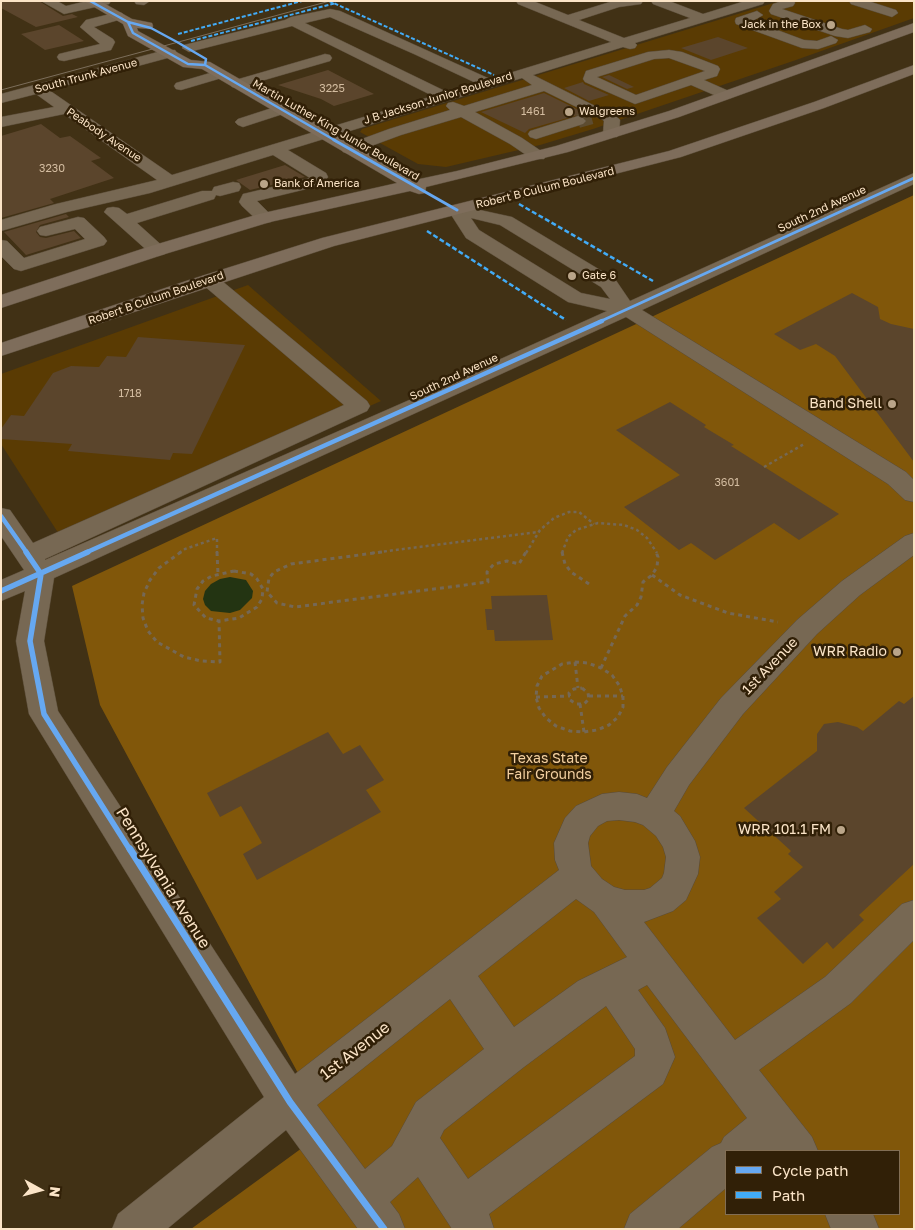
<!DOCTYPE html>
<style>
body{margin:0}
#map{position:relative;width:915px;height:1230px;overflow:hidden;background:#413115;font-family:"Golos Text",sans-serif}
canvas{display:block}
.frame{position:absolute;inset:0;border:2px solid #fbe4c7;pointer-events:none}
.legend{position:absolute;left:725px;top:1150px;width:175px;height:65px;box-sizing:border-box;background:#312007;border:1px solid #826e54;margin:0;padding:6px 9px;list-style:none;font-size:15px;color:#fbe4c7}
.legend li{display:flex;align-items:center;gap:10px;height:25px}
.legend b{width:25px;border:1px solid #826e54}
.north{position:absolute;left:15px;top:1165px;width:50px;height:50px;-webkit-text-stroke:4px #312007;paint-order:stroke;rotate:97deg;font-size:14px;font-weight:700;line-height:20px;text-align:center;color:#fbe4c7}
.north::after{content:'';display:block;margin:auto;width:18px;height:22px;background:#fbe4c7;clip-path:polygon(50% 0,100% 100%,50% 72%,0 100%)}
</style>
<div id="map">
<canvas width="915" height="1230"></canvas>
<div class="frame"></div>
<ul class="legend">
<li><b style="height:6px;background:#66a8f1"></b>Cycle path</li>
<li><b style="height:6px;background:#42abf6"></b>Path</li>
</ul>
<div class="north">N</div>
</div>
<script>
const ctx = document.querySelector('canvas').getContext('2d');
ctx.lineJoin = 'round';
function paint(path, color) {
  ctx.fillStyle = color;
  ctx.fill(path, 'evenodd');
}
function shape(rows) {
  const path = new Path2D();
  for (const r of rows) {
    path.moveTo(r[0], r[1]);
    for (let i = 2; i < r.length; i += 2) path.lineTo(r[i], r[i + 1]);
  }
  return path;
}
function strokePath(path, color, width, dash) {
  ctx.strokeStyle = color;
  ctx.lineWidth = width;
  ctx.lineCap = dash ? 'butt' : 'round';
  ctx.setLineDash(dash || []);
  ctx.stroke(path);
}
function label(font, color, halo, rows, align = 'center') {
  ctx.font = font + ' "Golos Text",sans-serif';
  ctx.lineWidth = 5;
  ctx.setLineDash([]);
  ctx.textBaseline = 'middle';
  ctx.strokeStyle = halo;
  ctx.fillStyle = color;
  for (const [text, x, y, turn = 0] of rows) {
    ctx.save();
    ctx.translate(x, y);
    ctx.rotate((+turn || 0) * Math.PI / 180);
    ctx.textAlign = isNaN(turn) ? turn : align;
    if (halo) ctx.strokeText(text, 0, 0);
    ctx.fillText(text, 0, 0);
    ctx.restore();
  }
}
const built = shape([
 [780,1,914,1,914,18,796,60,593,129,540,145,446,167,418,164,360,132,362,129],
 [248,285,381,401,64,542,1,444,1,374]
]);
const green = shape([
 [914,195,914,1229,191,1229,328,1129,100,705,72,586],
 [726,1151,899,1151,899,1214,726,1214]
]);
const water = shape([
 [230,577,246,580,253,591,252,598,240,610,230,613,211,611,205,605,203,599,205,591,211,584,220,579]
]);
const building = shape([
 [1,1,39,1,63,16,72,14,78,17,36,27,1,8],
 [59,25,84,41,45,50,21,34],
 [718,37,748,48,711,60,681,48],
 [328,70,374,94,334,106,321,99,278,85],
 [609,75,634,87,627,89,602,77],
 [583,82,584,84,609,95,589,101,564,88],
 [544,93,585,113,529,129,525,133,481,112],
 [41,124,60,138,70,136,101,158,91,161,114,178,50,199,54,203,1,218,1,136],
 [285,165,305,177,250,190,236,180],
 [66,214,69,217,40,225,36,232,40,237,46,238,74,231,81,238,26,255,4,232],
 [852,293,878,307,880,319,891,324,914,329,914,462,835,356,816,344,800,350,774,334],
 [138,337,245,345,192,454,173,453,170,460,68,451,72,444,1,439,1,429,11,415,24,416,53,373,71,366,99,367,107,356,126,357],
 [670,402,706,425,704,427,734,445,731,446,839,514,799,540,774,523,715,560,691,543,679,550,624,507,680,475,616,430],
 [547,595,553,640,495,641,494,630,487,630,485,609,492,609,491,596],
 [914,696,914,864,859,915,864,920,833,949,827,942,803,964,757,918,781,899,774,892,803,867,788,854,791,851,744,808,817,751,817,734,824,724,838,722,857,727,863,731,899,701,904,704],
 [328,732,343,754,360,745,384,780,366,790,381,812,257,880,243,854,262,843,241,806,220,817,207,793]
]);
const minorTunnel = shape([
 [578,121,592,117]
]);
const pathFar1 = shape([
 [764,467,804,444],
 [179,553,185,549,217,538,217,553],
 [372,553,538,532],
 [526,553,540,530,554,518,569,512,579,512,594,524],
 [562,553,568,537,576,530,598,523,624,525,637,530,647,538,657,553]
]);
const path = shape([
 [181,552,159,568,150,580,144,593,142,605,143,618,148,631,157,642,184,657,201,661,220,662,219,621],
 [217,552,218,574],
 [382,552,291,564,274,572,269,578,267,592,277,603,295,607,488,582,487,572,494,564,507,561,519,564,526,552],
 [562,552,565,564,571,572,592,586],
 [234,571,251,574,257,579,263,589,262,599,257,607,239,618,219,621,206,618,194,605,197,589,203,581,212,576,234,571],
 [652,575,680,595,728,613,778,622],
 [575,662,588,663,601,668,612,675,619,685,623,696,623,707,618,717,609,725,597,730,584,732,570,731,556,726,546,718,539,708,536,697,537,686,542,676,562,664,575,662],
 [575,662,578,688],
 [601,668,625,616,637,605,641,597,643,582,652,575,657,567,658,557,656,552],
 [582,688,588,693,589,699,584,704,576,704,570,700,569,693,574,689,582,688],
 [589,696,623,696],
 [536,697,570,696],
 [580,704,584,732]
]);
const minor = shape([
 [41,1,57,1,66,6,87,1,111,1,109,4,64,14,41,1],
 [134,1,150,1,144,5,136,4,134,1],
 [516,1,533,1,568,15,613,1,643,1,641,4,619,7,579,20,624,38,690,18,653,4,651,1,669,1,703,14,745,1,765,1,763,4,635,43,637,45,635,48,630,49,623,47,533,75,617,117,620,120,619,134,617,137,605,137,603,134,604,121,603,120,544,91,475,112,522,138,544,153,546,156,544,159,532,159,510,144,461,117,401,135,355,152,349,154,343,152,341,149,343,146,389,129,450,110,446,106,448,103,453,102,464,106,532,85,522,78,288,150,326,173,328,177,323,185,257,201,274,218,271,222,265,223,259,222,242,206,239,202,243,194,310,178,273,155,150,193,67,212,1,231,1,220,56,204,157,180,64,114,1,127,1,117,54,107,36,94,1,103,1,94,165,50,175,50,177,53,175,56,49,90,172,175,433,96,292,26,189,52,182,48,184,45,285,20,291,17,330,9,340,11,490,79,611,42,518,4,516,1],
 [330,17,414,54,476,83,447,92,305,23,330,17],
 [782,1,794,1,795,3,793,6,782,9,842,29,848,30,865,25,872,29,870,32,848,38,835,36,771,14,769,11,773,4,782,1],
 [849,1,868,1,896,10,898,13,892,17,851,4,849,1],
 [757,11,763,15,753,21,804,40,817,41,831,36,838,40,836,43,818,49,802,48,736,24,735,21,736,18,757,11],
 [118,12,122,13,124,16,122,19,94,27,113,39,115,42,111,50,64,61,59,60,57,57,59,54,100,44,80,27,86,20,118,12],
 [669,50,682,52,718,66,720,69,717,76,704,80,731,92,733,95,731,98,721,98,691,85,635,104,585,82,583,79,586,71,648,52,669,50],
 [669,58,705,71,636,95,597,77,654,59,669,58],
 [325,54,330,55,332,58,330,61,237,88,232,87,230,84,232,81,325,54],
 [220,70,225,71,227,74,225,77,181,90,176,89,174,86,176,83,220,70],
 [281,105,286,107,289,110,286,113,243,127,238,125,235,122,238,119,281,105],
 [578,116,583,118,586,121,583,124,536,139,530,137,528,134,530,131,578,116],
 [914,173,914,184,642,310,906,472,914,480,914,502,905,500,888,484,626,317,54,578,44,641,58,711,295,1074,559,870,555,860,554,843,565,818,576,806,602,794,619,792,637,794,647,798,667,767,721,698,797,620,842,581,905,536,914,533,914,555,860,595,817,634,743,714,689,785,674,811,680,816,695,841,700,857,698,874,686,900,673,911,644,922,735,1040,825,977,902,904,914,900,914,940,851,1003,759,1070,812,1137,818,1151,773,1151,771,1150,726,1151,726,1188,678,1229,624,1229,630,1214,712,1147,721,1143,724,1137,747,1118,647,985,638,990,665,1028,675,1057,663,1084,489,1214,494,1229,452,1229,418,1177,390,1202,399,1214,405,1229,358,1229,286,1130,167,1229,112,1229,118,1214,264,1097,29,714,16,641,25,591,1,601,1,580,24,570,1,536,1,508,10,510,33,543,344,405,202,284,199,280,202,276,209,274,216,276,367,401,370,406,367,411,45,559,45,560,423,394,607,311,568,302,466,238,448,210,451,206,457,205,512,217,615,279,630,301,914,173],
 [471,218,500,225,601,287,610,299,581,293,479,230,471,218],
 [619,820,635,822,643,825,656,836,663,847,666,857,664,873,662,878,650,888,644,890,625,890,614,887,602,879,591,866,588,843,590,836,598,826,607,821,619,820],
 [576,899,594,912,627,957,578,981,514,1027,478,976,576,899],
 [450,999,484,1049,416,1102,392,1146,365,1169,317,1105,450,999],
 [606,1006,635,1049,635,1056,468,1179,440,1138,444,1130,524,1067,606,1006],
 [233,182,239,183,241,187,239,191,220,196,216,195,214,199,137,223,167,250,165,254,158,256,151,254,104,212,107,208,113,207,119,208,127,214,202,191,212,191,214,187,233,182],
 [78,217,84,218,104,237,107,241,104,245,21,271,14,269,1,256,1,240,7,241,24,258,85,239,75,229,46,236,40,235,37,231,40,227,78,217],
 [825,1214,873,1214,879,1229,831,1229,825,1214]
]);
const major = shape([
 [84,1,100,1,132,19,152,23,153,26,152,29,137,28,138,31,191,60,210,62,415,180,457,171,556,146,669,111,914,23,914,32,679,117,568,152,426,187,425,193,419,194,410,191,270,222,165,254,1,308,1,295,151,246,259,214,397,183,202,69,183,67,128,36,123,24,84,1],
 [914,65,914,74,824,108,681,157,334,246,1,356,1,343,189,280,322,238,669,151,814,102,914,65]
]);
const tram = shape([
 [1,90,330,1]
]);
const quietFar1 = shape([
 [329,1,494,75],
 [178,34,302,1],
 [191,41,336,3]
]);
const quiet = shape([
 [519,204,653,281],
 [427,231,566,320]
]);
const cyclewayFar4 = shape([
 [90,1,128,22,151,28,177,42,206,59,205,65],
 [128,22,133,33,188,64,205,65,336,141]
]);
const cyclewayFar3 = shape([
 [334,140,457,210],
 [599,322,914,178]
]);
const cyclewayFar2 = shape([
 [1,516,27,553],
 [85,553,602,321]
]);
const cyclewayFar1 = shape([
 [26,552,41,574,30,641,44,714,130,850],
 [1,591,88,552]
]);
const cycleway = shape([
 [130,849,290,1102,384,1229]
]);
const markers = [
 [831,25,5,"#baa589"],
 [569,112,5,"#baa589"],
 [264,184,5,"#baa589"],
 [572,276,5,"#baa589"],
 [892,404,5,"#baa589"],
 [897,652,5,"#baa589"],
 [841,830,5,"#baa589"]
];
const farPoinames = [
 ["Jack in the Box",821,25,"right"],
 ["Walgreens",579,112],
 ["Bank of America",274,184],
 ["Gate 6",582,276]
];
const farStreetnames = [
 ["South Trunk Avenue",86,76,-15],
 ["J B Jackson Junior Boulevard",438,98,-17],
 ["Martin Luther King Junior Boulevard",336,130,30],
 ["Peabody Avenue",104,135,34],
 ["Robert B Cullum Boulevard",545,188,-14],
 ["South 2nd Avenue",822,209,-25],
 ["Robert B Cullum Boulevard",156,298,-19],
 ["South 2nd Avenue",454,377,-25]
];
const numberNames = [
 ["3225",332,89],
 ["1461",533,112],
 ["3230",52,169],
 ["1718",130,394],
 ["3601",727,483]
];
const poiNames = [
 ["Band Shell",882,404],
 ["WRR Radio",887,652],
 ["WRR 101.1 FM",831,830]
];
const streetNames = [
 ["1st Avenue",770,666,-46]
];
const parkNames = [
 ["Texas State",549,759],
 ["Fair Grounds",549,775]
];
const nearStreetnames = [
 ["Pennsylvania Avenue",163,878,58],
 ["1st Avenue",355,1051,-38]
];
paint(built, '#5a3b03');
paint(green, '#81570a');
paint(water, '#233412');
paint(building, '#5b452c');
strokePath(minorTunnel, '#5d4c30', 14, [14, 7]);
strokePath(minor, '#594b37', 1);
strokePath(major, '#594b37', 1);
strokePath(pathFar1, '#756855', 2.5, [3, 3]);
strokePath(path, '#756855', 3, [4, 4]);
paint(minor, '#776853');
paint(major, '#7e6d5b');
strokePath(tram, '#7c6e5b', 1);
strokePath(quietFar1, '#42abf6', 2, [4, 2]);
strokePath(quiet, '#42abf6', 2.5, [5, 2.5]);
strokePath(cyclewayFar4, '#66a8f1', 2.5);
strokePath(cyclewayFar3, '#66a8f1', 3);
strokePath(cyclewayFar2, '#66a8f1', 4.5);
strokePath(cyclewayFar1, '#66a8f1', 5.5);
strokePath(cycleway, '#66a8f1', 7);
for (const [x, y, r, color] of markers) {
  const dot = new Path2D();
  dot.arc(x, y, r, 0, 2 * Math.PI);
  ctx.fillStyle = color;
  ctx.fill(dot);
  strokePath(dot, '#312007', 2);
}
label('11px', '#fbe4c7', '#312007', farPoinames, 'left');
label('11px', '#fbe4c7', '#312007', farStreetnames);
label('11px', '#d3bca0', null, numberNames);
label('14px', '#fbe4c7', '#312007', poiNames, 'right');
label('14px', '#fbe4c7', '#312007', streetNames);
label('14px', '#f4d0a0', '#312007', parkNames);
label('16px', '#fbe4c7', '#312007', nearStreetnames);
</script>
